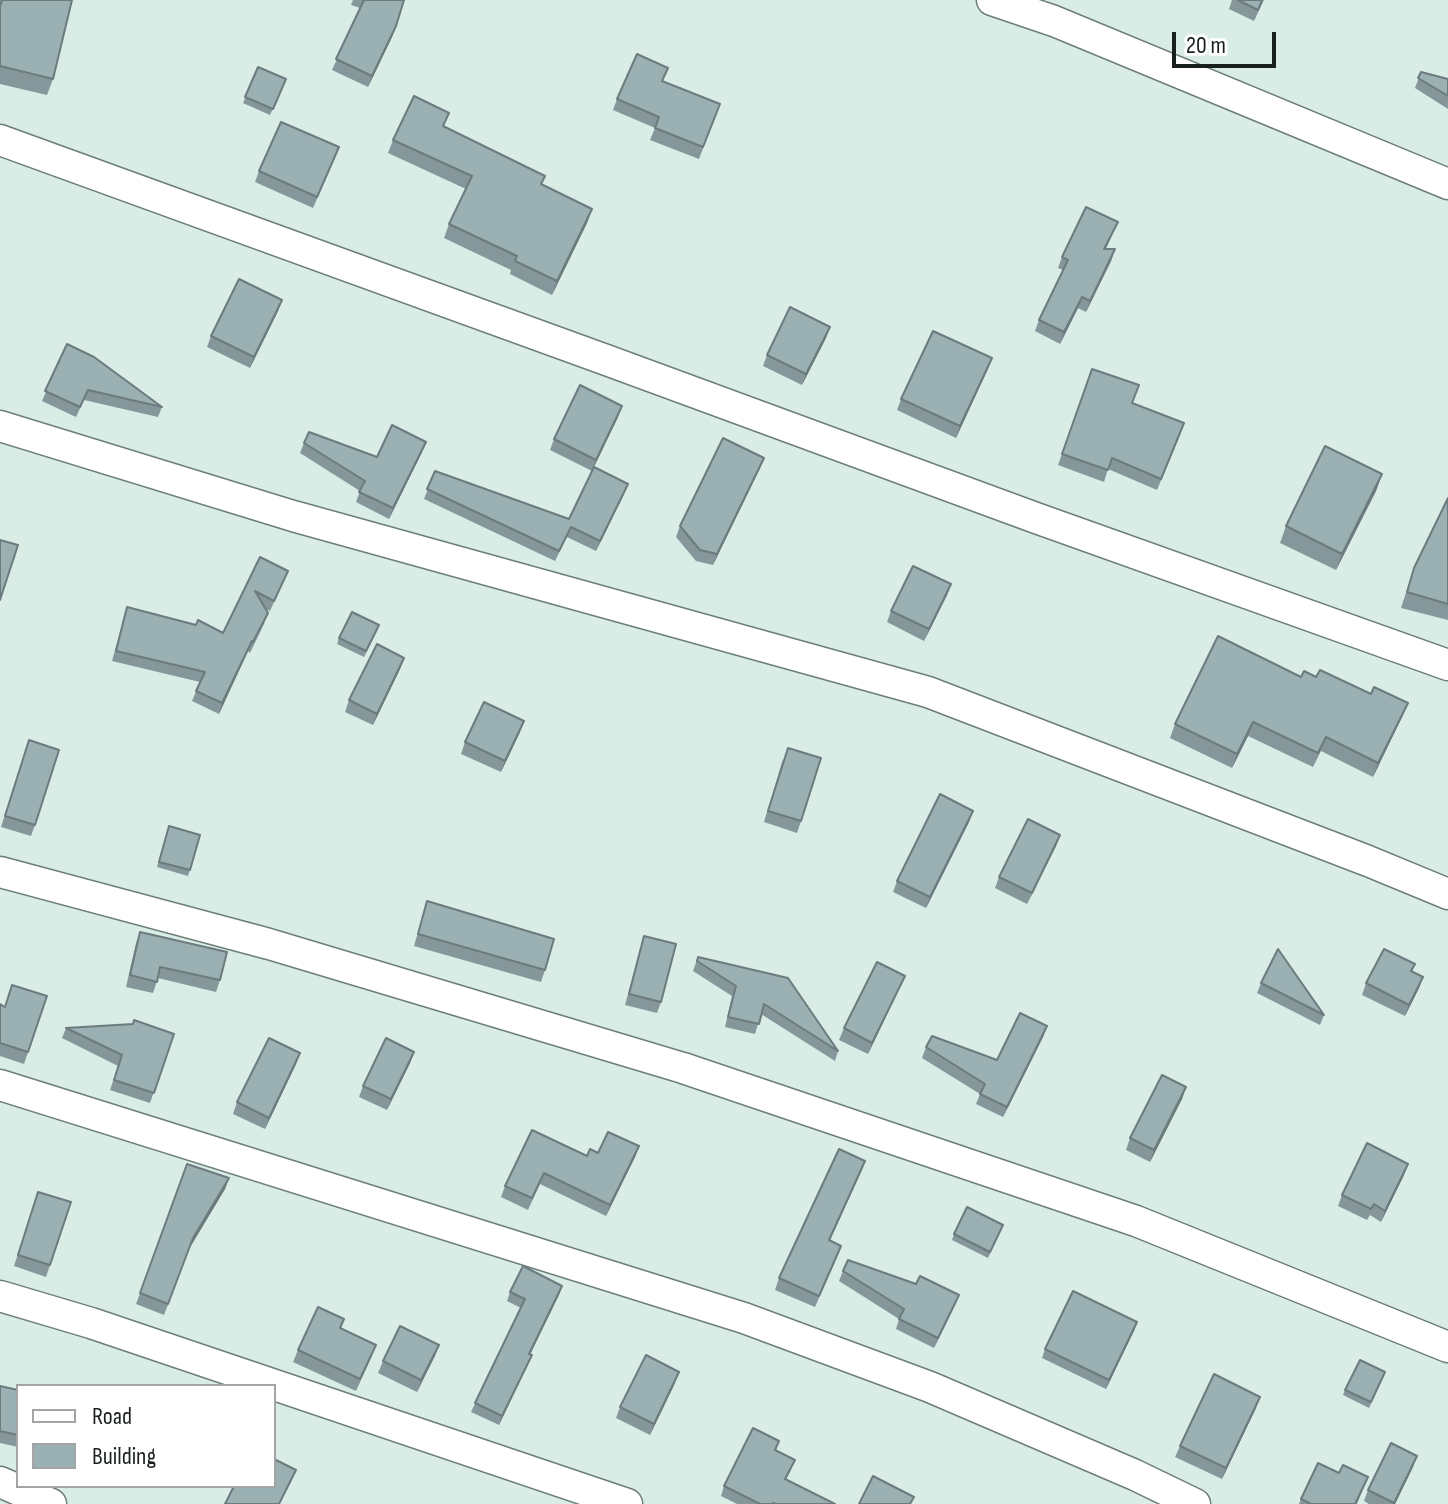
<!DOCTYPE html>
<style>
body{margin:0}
#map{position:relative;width:1448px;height:1504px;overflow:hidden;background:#d9ede6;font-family:"Sofia Sans Condensed",sans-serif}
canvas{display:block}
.legend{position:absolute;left:16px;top:1384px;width:260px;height:104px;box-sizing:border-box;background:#fff;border:2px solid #a3a5a5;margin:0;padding:10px 14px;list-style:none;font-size:24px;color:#181f1d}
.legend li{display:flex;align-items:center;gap:16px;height:40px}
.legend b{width:40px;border:2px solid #a3a5a5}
.scale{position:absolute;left:1172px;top:32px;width:104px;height:36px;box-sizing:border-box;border:4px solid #181f1d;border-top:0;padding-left:10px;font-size:24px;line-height:28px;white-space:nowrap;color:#181f1d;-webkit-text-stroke:6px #fff;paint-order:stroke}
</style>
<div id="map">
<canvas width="1448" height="1504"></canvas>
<ul class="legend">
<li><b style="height:10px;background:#fff"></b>Road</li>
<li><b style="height:22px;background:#9bb0b3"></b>Building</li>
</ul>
<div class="scale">20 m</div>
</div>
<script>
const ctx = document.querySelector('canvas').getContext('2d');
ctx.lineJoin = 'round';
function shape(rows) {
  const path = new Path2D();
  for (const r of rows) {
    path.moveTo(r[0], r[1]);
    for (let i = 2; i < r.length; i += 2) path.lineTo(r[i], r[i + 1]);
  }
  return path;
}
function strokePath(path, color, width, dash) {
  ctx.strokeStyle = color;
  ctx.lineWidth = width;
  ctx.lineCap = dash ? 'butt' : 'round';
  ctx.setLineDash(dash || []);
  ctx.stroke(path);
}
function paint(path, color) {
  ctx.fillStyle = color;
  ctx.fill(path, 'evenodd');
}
const minor = shape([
 [992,0,1054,21,1448,184],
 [0,140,609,361,1036,518,1448,665],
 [0,426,293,516,928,692,1368,861,1448,894],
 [0,872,269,944,683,1068,1136,1221,1448,1347],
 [0,1085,744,1318,930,1387,1135,1475,1195,1504],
 [0,1296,91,1323,627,1504],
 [0,1482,51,1504]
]);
const wall = shape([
 [0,0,72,0,53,79,47,95,0,84],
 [353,0,404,0,392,37,368,87,332,70,360,8,351,5],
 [1232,0,1264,0,1254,21,1229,9],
 [258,67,286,79,270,115,243,103],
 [1421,72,1448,79,1448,109,1415,88],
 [662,81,720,104,699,159,650,140,655,128,613,110,617,99],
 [444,127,542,185,592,209,587,223,552,295,510,274,511,270,444,238,449,224,466,189,388,153,393,140],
 [335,158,313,208,255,182,259,171],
 [1113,233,1106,249,1115,249,1111,261,1086,312,1078,308,1060,344,1035,331,1039,320,1063,270,1058,268,1062,257],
 [282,300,278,311,250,368,207,347,211,336],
 [826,338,802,385,763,366,767,355],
 [67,344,162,407,158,417,84,400,76,417,42,401],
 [992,358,956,438,897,410,901,399],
 [1092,369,1132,403,1180,435,1157,490,1108,469,1104,482,1058,465],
 [618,417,592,471,550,450,554,439],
 [304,443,377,457,422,452,389,519,356,502,360,491,300,453],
 [764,458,760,468,713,565,696,561,676,537,680,526],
 [435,471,569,519,624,494,596,551,567,537,555,561,424,499],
 [1382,474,1376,491,1336,570,1280,543,1286,526],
 [1448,498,1448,620,1401,608,1414,568],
 [260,557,288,571,270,611,264,608,268,613,264,624,250,653,248,651,219,714,192,701,200,682,112,661,127,607,223,633],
 [951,584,947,595,924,641,887,622,891,611],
 [377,631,364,657,337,644,339,638],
 [404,658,400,669,373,725,345,712,349,700],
 [1301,677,1402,717,1373,777,1321,751,1313,767,1248,736,1232,768,1170,738,1175,724],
 [520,732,501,772,461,754,465,742],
 [25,752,35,825,31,836,1,827],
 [783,759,801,821,797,833,764,822],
 [973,811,969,822,926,908,893,892,897,881],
 [169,826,200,835,188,876,157,867],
 [1060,835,1056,846,1027,904,995,888,999,877],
 [427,901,545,970,541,982,414,946],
 [140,932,220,980,216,992,158,978,153,993,126,987,136,943],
 [644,936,661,1002,657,1013,625,1005],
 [698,957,838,1051,835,1061,761,1014,755,1034,725,1027,732,996,693,971],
 [1415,964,1412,972,1423,977,1419,988,1405,1016,1362,995,1366,983],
 [905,976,900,987,868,1054,839,1040,844,1028],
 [1261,983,1324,1015,1320,1025,1257,993],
 [47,996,24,1064,0,1056,0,1004,5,1007],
 [1047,1026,1043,1037,1003,1117,976,1104,980,1094,922,1058,926,1047,997,1060],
 [66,1028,174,1034,150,1103,110,1090,118,1066,62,1038],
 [414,1052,410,1063,387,1110,359,1097,363,1086],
 [296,1064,265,1129,233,1114,237,1102],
 [1186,1087,1182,1099,1150,1162,1126,1150,1130,1138],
 [639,1146,635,1157,606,1216,540,1184,528,1210,501,1197,505,1186,587,1156],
 [865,1161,830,1240,837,1257,815,1307,775,1290,779,1278],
 [187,1164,229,1178,225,1189,189,1249,164,1315,136,1304],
 [1404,1175,1381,1222,1370,1215,1367,1220,1338,1206,1342,1195],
 [38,1192,71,1202,46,1277,14,1266],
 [1001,1230,988,1258,952,1240,954,1234],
 [843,1271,916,1284,959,1295,934,1348,896,1329,899,1319,839,1281],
 [562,1286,530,1354,528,1364,499,1425,471,1412,521,1308,507,1301,510,1292],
 [1137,1322,1106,1389,1042,1358,1045,1349],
 [341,1328,372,1356,356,1391,293,1362,298,1350],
 [439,1345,417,1392,378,1373,383,1361],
 [1385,1372,1369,1408,1343,1395,1345,1390],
 [675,1383,650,1435,616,1418,620,1407],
 [0,1386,18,1390,18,1447,0,1443],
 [1256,1408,1222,1479,1175,1457,1180,1446],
 [776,1450,791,1470,786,1479,835,1504,737,1504,721,1496,724,1486],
 [1413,1467,1395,1504,1369,1504,1364,1501,1368,1490],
 [1339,1473,1368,1477,1357,1504,1299,1504,1301,1499]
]);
const shadedWall = shape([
 [396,26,392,37,368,87,372,76],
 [592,209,587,223,552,295,557,281],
 [1115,249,1111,261,1086,312,1090,301],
 [1082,297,1078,308,1060,344,1064,332],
 [282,300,278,311,250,368,254,357],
 [830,327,826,338,802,385,806,374],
 [992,358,988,369,956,438,960,426],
 [622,406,618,417,592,471,596,460],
 [426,442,422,452,389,519,393,508],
 [764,458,760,468,713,565,717,554],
 [1382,474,1376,491,1336,570,1342,554],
 [628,484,624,494,596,551,600,541],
 [951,584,947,595,924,641,929,629],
 [252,641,248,651,219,714,222,703],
 [404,658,400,669,373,725,377,714],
 [1408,703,1402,717,1373,777,1378,763],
 [524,721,520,732,501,772,505,761],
 [1253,722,1248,736,1232,768,1237,754],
 [973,811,969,822,926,908,930,897],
 [1060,835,1056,846,1027,904,1032,893],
 [905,976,900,987,868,1054,872,1043],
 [1423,977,1419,988,1405,1016,1409,1005],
 [1047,1026,1043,1037,1003,1117,1007,1107],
 [414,1052,410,1063,387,1110,391,1099],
 [300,1053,296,1064,265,1129,269,1118],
 [1186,1087,1182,1099,1150,1162,1154,1150],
 [639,1146,635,1157,606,1216,610,1205],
 [865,1161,861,1172,825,1251,829,1240],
 [1408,1164,1404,1175,1381,1222,1385,1211],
 [229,1178,225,1189,189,1249,164,1315,193,1238],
 [562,1286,559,1295,526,1363,529,1354],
 [959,1295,955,1305,934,1348,938,1338],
 [1137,1322,1134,1331,1106,1389,1109,1380],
 [439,1345,435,1356,417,1392,421,1380],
 [532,1355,528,1364,499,1425,502,1416],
 [679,1372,675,1383,650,1435,654,1424],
 [1260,1397,1256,1408,1222,1479,1226,1468],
 [1417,1456,1413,1467,1395,1504,1393,1504]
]);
const building = shape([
 [2,0,72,0,53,79,0,66,0,7,2,0],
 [364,0,404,0,396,26,372,76,336,59,364,0],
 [1238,0,1262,0,1258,10,1238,0],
 [637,54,668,68,662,81,720,104,703,147,655,128,659,117,617,99,637,54],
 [258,67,286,79,273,109,245,97,258,67],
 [1421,72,1448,79,1448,96,1418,78,1421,72],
 [414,96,449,113,443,126,545,176,541,184,592,209,557,281,515,261,517,256,449,224,472,176,393,140,414,96],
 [281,122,339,147,317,197,259,171,281,122],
 [1086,207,1118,222,1104,249,1115,249,1090,301,1082,297,1064,332,1039,320,1068,260,1062,257,1086,207],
 [239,279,282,300,254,357,211,336,239,279],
 [790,307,830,327,806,374,767,355,790,307],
 [933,331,992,358,960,426,901,399,933,331],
 [67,344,94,357,162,407,88,390,80,407,45,391,67,344],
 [1092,369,1139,385,1132,403,1184,423,1161,479,1112,458,1108,470,1062,454,1092,369],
 [580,385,622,406,596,460,554,439,580,385],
 [392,425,426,442,393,508,359,492,365,481,304,443,309,432,377,457,392,425],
 [723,438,764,458,717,554,700,550,680,526,723,438],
 [1325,446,1382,474,1342,554,1286,526,1325,446],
 [594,467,628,484,600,541,571,527,559,551,427,489,435,471,569,519,594,467],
 [1448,498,1448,604,1407,592,1414,568,1448,498],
 [0,540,18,545,0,600,0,540],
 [260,557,288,571,274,601,255,591,268,613,253,642,252,641,222,703,196,691,205,672,116,651,127,607,196,625,198,620,223,633,260,557],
 [913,566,951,584,929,629,891,611,913,566],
 [352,612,379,625,366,651,339,638,352,612],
 [1218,636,1301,677,1304,671,1316,677,1320,670,1371,694,1374,687,1408,703,1378,763,1326,737,1318,753,1253,722,1237,754,1175,724,1218,636],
 [377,644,404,658,377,714,349,700,377,644],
 [484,702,524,721,505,761,465,742,484,702],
 [29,740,59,750,35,825,5,816,29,740],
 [788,748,821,758,801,821,768,811,788,748],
 [940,794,973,811,930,897,897,881,940,794],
 [1028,819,1060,835,1032,893,999,877,1028,819],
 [169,826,200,835,190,870,159,862,169,826],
 [427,901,554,939,545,970,418,934,427,901],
 [140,932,227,952,220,980,160,967,157,982,130,975,140,932],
 [644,936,676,944,661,1002,629,994,644,936],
 [1278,949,1324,1015,1261,983,1278,949],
 [1384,949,1415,964,1411,971,1423,977,1409,1005,1366,983,1384,949],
 [698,957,788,978,838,1051,764,1004,759,1024,728,1017,736,986,697,961,698,957],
 [877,962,905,976,872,1043,844,1028,877,962],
 [12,985,47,996,28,1052,0,1043,0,1004,5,1007,12,985],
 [1020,1013,1047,1026,1007,1107,980,1094,985,1084,926,1047,932,1036,997,1060,1020,1013],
 [134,1020,174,1034,154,1093,114,1080,122,1055,66,1028,133,1024,134,1020],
 [269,1038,300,1053,269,1118,237,1102,269,1038],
 [386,1038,414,1052,391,1099,363,1086,386,1038],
 [1162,1075,1186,1087,1154,1150,1130,1138,1162,1075],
 [532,1130,587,1156,590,1149,598,1153,608,1132,639,1146,610,1205,544,1173,532,1198,505,1186,532,1130],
 [1367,1143,1408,1164,1385,1211,1374,1204,1371,1209,1342,1195,1367,1143],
 [839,1149,865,1161,829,1240,841,1246,819,1296,779,1278,839,1149],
 [187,1164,229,1178,193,1238,168,1304,140,1293,187,1164],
 [38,1192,71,1202,50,1265,18,1255,38,1192],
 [967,1207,1003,1225,990,1252,954,1234,967,1207],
 [848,1260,916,1284,920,1276,959,1295,938,1338,899,1319,904,1309,843,1271,848,1260],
 [523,1266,562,1286,529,1354,532,1355,502,1416,475,1403,525,1299,510,1292,523,1266],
 [1073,1291,1137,1322,1109,1380,1045,1349,1073,1291],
 [318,1307,344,1319,340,1328,376,1345,360,1379,298,1350,318,1307],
 [400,1326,439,1345,421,1380,383,1361,400,1326],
 [646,1355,679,1372,654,1424,620,1407,646,1355],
 [1360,1360,1385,1372,1371,1402,1345,1390,1360,1360],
 [1214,1374,1260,1397,1226,1468,1180,1446,1214,1374],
 [0,1386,18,1390,18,1435,0,1431,0,1386],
 [753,1428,779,1441,775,1450,795,1460,785,1479,835,1504,776,1504,773,1503,773,1504,760,1504,724,1486,753,1428],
 [1391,1443,1417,1456,1394,1503,1368,1490,1391,1443],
 [274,1459,296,1470,279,1504,225,1504,234,1486,274,1486,274,1459],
 [1318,1463,1339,1473,1343,1465,1368,1477,1355,1504,1311,1504,1301,1499,1318,1463],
 [873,1476,914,1497,910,1504,859,1504,873,1476]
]);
strokePath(minor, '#6c7e78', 33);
strokePath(minor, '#fff', 30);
paint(wall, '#85979a');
paint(shadedWall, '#6c7b7d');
paint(building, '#9bb0b3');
strokePath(building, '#6c7b7d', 2);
</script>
